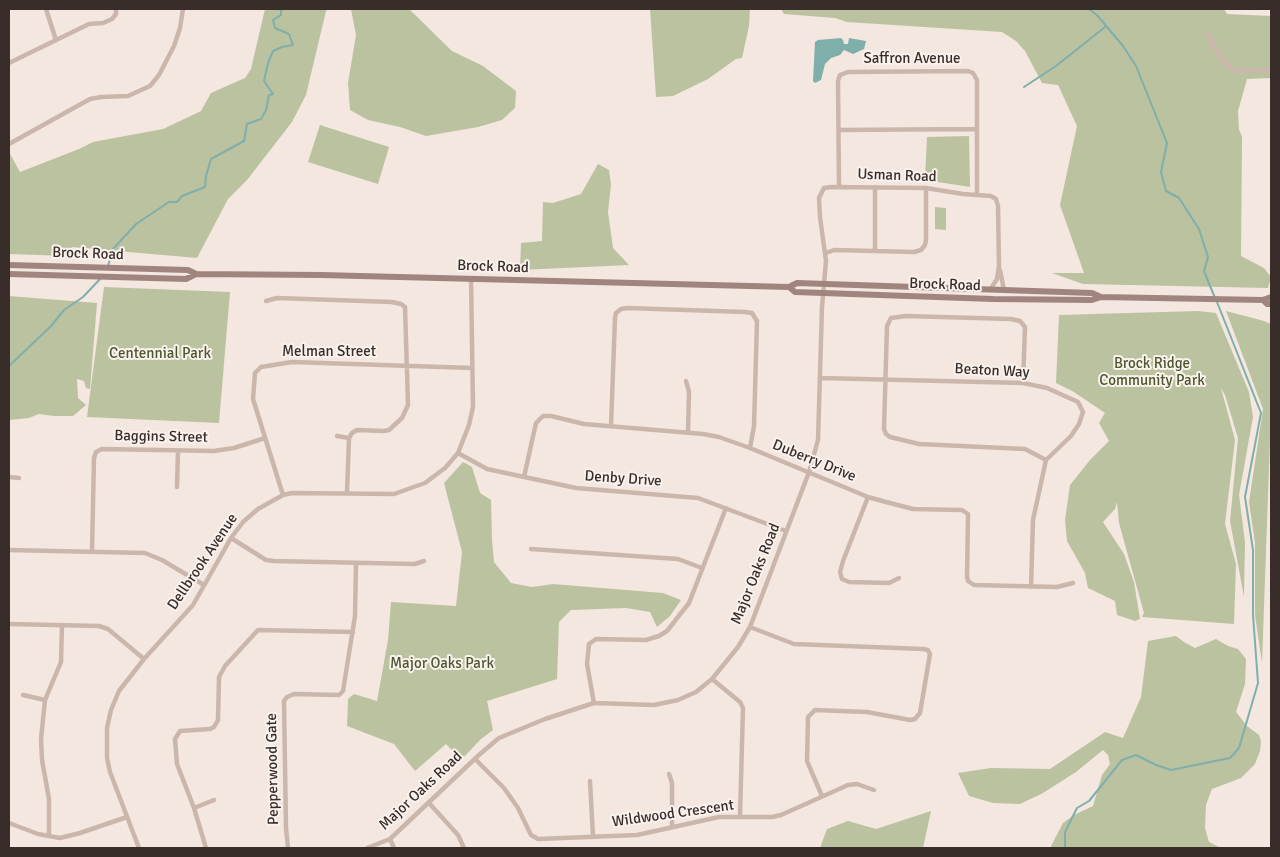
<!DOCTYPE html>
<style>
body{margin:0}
#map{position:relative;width:1280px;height:857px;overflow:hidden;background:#f3e7e0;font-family:Signika,sans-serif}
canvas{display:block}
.frame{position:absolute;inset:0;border:10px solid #392d2a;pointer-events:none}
</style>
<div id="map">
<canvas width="1280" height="857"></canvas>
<div class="frame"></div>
</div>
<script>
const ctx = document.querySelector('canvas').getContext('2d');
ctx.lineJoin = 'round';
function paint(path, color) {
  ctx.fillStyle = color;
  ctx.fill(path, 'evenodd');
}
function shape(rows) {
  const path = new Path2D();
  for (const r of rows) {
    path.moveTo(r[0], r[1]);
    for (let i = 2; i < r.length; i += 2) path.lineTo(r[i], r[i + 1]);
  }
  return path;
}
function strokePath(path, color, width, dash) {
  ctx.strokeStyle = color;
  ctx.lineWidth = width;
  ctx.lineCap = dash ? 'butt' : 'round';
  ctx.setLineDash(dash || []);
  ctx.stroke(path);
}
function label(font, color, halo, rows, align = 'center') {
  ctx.font = font + ' Signika,sans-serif';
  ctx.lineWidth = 4;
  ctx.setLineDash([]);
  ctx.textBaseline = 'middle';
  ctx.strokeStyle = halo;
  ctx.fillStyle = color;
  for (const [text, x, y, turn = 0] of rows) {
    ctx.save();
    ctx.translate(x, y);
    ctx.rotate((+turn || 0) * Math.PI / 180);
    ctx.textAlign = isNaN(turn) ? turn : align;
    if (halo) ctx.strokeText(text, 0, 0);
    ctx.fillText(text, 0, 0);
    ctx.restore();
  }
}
const green = shape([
 [265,9,329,9,326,11,306,95,292,122,247,180,228,199,197,258,72,247,68,256,9,254,9,152,20,172,79,149,93,142,163,129,201,111,211,93,245,78,251,69],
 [351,9,409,9,452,51,483,66,516,91,515,108,502,120,478,127,426,136,400,127,368,120,350,110,348,83,356,35],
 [650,9,750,9,749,26,742,58,736,59,708,79,673,96,656,97],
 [781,9,1224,9,1227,14,1271,16,1271,78,1247,79,1238,111,1239,130,1242,136,1241,256,1264,268,1271,277,1268,288,1083,284,1052,273,1084,273,1060,205,1077,126,1058,85,1042,83,1025,51,1016,41,1002,32,847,22,835,18,784,14],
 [320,125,389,147,378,184,308,162],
 [969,136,970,187,925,180,927,137],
 [598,164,609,170,611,185,608,212,613,248,629,265,520,270,521,243,542,241,543,202,553,203,581,194],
 [935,207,946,208,946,230,935,229],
 [104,287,230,292,219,423,87,417],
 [9,296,97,303,90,389,86,388,84,381,77,379,78,398,86,405,73,416,54,416,39,414,29,418,9,420],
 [1198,311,1216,313,1249,392,1253,417,1239,495,1245,542,1244,597,1230,521,1238,438,1225,395,1221,388,1235,440,1225,524,1236,564,1234,624,1142,617,1144,613,1119,523,1117,502,1115,509,1103,522,1124,554,1134,582,1140,619,1135,621,1117,615,1115,601,1088,588,1085,573,1067,541,1065,520,1070,485,1090,460,1109,441,1099,423,1105,413,1074,392,1056,383,1059,315],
 [1226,311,1264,321,1271,324,1271,412,1262,663,1255,615,1255,543,1249,502,1263,409],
 [463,462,472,467,480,493,491,500,492,540,494,562,511,583,532,587,553,584,663,593,681,600,670,616,657,627,650,612,626,608,571,610,559,622,557,679,487,701,493,730,481,739,461,760,446,744,415,771,394,744,347,726,348,699,354,694,377,701,388,640,391,602,456,606,462,552,444,483],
 [1176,636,1184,642,1195,648,1216,639,1228,646,1238,649,1246,659,1245,684,1236,712,1247,726,1259,735,1261,741,1260,751,1255,764,1241,778,1212,789,1206,805,1205,828,1209,842,1221,848,1050,848,1063,823,1074,815,1093,806,1102,775,1110,764,1108,755,1103,750,1076,772,1043,793,1020,804,993,803,969,796,958,773,991,768,1050,769,1105,732,1123,738,1141,697,1148,641],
 [931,811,923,848,820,848,827,829,848,821,876,829]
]);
const water = shape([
 [841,38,843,40,844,44,848,44,849,38,866,41,864,49,853,54,844,50,840,55,831,58,825,64,821,80,815,83,813,81,815,42,818,40]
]);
const stream = shape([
 [1089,9,1097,15,1123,46,1136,66,1167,143,1161,172,1166,191,1179,198,1199,229,1208,257,1204,271,1215,298],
 [1024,87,1056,66,1105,27],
 [108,266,113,249,136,224,169,202,177,202,182,196,205,187,206,176,211,159,244,141,247,124,261,119,266,110,269,95,273,94,264,81,268,63,273,51,282,47,293,45,289,34,275,28,273,20,281,15,281,9],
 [9,366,51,326,64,310,83,297,101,278],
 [1065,848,1065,832,1077,808,1089,801,1122,760,1136,755,1156,765,1171,770,1230,758,1239,748,1258,683,1253,615,1253,550,1245,497,1261,413,1217,302]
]);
const street = shape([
 [46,9,56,40],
 [1208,34,1220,57,1233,71,1271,70],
 [9,63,89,24,103,23,112,19,116,14,116,9],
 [839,130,977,129],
 [9,144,90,99,101,97,128,96,150,86,159,75,174,46,180,28,183,9],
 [839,187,838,81,840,75,848,72,968,71,973,73,977,80,977,195],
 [875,187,875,251],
 [826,253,834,250,914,252,921,250,925,245,926,240,926,188],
 [1000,270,1004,290],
 [266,301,277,298,392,302,401,304,405,307,408,405,402,418,389,430,384,431,357,430,352,433,349,438,347,493],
 [820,378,1023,383,1047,388,1078,402,1083,412,1079,424,1071,436,1046,460,1033,520,1031,587],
 [686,381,689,392,688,432],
 [1023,383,1025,327,1020,321,1011,319,906,316,891,318,887,326,884,429,886,434,890,437,919,444,1025,449,1046,460],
 [611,426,615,318,616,313,621,309,627,308,745,312,752,313,757,321,754,426,750,448],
 [337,436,349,438],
 [458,453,487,469,576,488,698,498,786,531],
 [9,477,19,478],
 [524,477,536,423,543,416,551,416,584,424,703,434,719,437,750,448,868,497,886,502,913,509,962,510,968,514,967,576,968,581,974,585,1057,587,1073,583],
 [177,487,178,451],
 [283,495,253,399,255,373,261,367,292,362,472,368],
 [868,497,843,561,840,572,842,579,849,582,889,583,899,578],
 [231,538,266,560,274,561,415,564,424,561],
 [531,549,678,559,702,568],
 [9,550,145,553,162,560,204,585],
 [92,552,94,458,96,452,102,449,214,451,234,448,265,438],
 [9,624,99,626,108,629,144,659],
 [750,627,794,644,923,649,928,650,930,654,920,713,915,719,910,720,867,712,815,710,808,717,807,761,822,796],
 [712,679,740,702,743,708,740,817],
 [23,695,45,700],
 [594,703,587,664,589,644,596,639,646,640,659,636,667,631,689,603,726,508],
 [475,759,504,788,518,808,531,835,538,839,637,835,719,817,772,817,781,815,848,785,857,784,874,790],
 [669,774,672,783,672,827],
 [590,781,593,837],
 [429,803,458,835,464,848],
 [194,808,214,800],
 [9,823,38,834,60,838,80,833,127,817],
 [49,836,49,799,42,760,41,739,45,700,61,662,62,625],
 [390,839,394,848],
 [139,848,110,772,107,758,107,728,111,710,119,691,144,659,193,605,231,538,243,522,258,509,283,495,292,493,394,494,425,483,445,468,458,453,469,425,473,407,471,279],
 [206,848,194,808,177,764,175,739,180,731,210,729,214,727,218,720,219,677,225,666,258,630,353,632],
 [288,848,286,828,284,701,287,697,294,694,339,695,343,691,355,616,356,563],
 [367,848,390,839,480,754,499,738,545,719,594,703,654,705,678,700,696,692,712,679,738,647,750,627,809,472,818,440,822,307,826,261,820,217,819,198,824,188,831,187,926,188,963,194,991,196,996,199,998,206,999,266,997,279,990,290]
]);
const secondary = shape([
 [9,265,188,270,196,274],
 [9,274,186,279,196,274,321,275,789,287,797,283,1092,293,1101,297],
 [789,287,795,292,993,299,1092,300,1101,297,1263,300,1271,297],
 [1263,300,1267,304,1271,304]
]);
const streetNames = [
 ["Saffron Avenue",912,59],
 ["Usman Road",897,176,2],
 ["Brock Road",88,254,2],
 ["Brock Road",493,267,2],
 ["Brock Road",945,285,2],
 ["Melman Street",329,352],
 ["Beaton Way",992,371,3],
 ["Baggins Street",161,437,1],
 ["Duberry Drive",814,461,22],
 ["Denby Drive",623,479,4],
 ["Dellbrook Avenue",203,562,-56],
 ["Major Oaks Road",756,574,-68],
 ["Pepperwood Gate",273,769,-91],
 ["Major Oaks Road",421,791,-43],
 ["Wildwood Crescent",673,814,-8]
];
const parkNames = [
 ["Centennial Park",160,354],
 ["Brock Ridge",1152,364],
 ["Community Park",1152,381],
 ["Major Oaks Park",442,664]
];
paint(green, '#bbc2a0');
paint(water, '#7fafab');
strokePath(stream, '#7fafab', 2);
strokePath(street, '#cbb6ac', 4.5);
strokePath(secondary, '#9f857d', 6);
label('15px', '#392d2a', '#faf2ed', streetNames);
label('15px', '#4d572f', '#faf2ed', parkNames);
</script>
